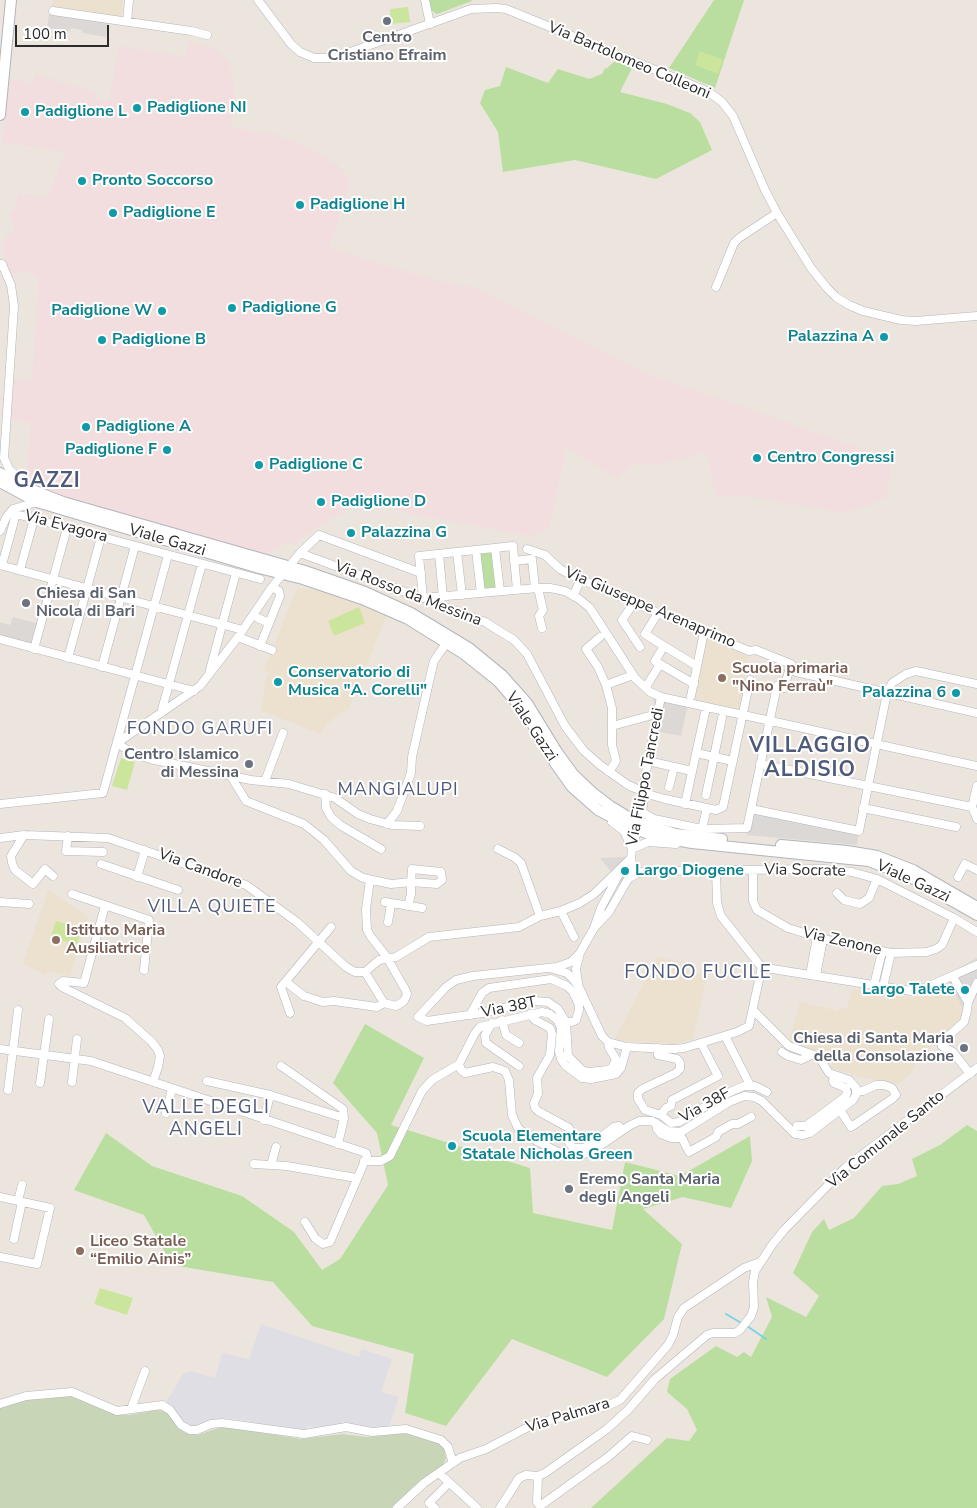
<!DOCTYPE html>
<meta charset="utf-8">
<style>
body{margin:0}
#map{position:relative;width:977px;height:1508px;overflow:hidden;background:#ece5de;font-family:"Nunito Sans",sans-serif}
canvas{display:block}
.scale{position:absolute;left:15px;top:25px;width:94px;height:22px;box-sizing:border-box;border:2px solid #2b2b2b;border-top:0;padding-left:6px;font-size:15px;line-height:18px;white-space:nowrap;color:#2b2b2b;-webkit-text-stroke:4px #fff;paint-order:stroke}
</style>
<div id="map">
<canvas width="977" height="1508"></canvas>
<div class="scale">100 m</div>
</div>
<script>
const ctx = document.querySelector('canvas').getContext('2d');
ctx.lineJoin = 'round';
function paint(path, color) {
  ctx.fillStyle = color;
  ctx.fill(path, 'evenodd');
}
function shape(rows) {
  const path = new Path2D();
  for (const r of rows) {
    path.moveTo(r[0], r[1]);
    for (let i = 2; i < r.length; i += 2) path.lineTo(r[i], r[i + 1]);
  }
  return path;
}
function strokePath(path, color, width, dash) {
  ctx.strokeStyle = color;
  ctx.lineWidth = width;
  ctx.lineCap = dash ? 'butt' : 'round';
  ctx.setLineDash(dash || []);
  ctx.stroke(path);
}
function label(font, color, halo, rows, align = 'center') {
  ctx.font = font + ' "Nunito Sans",sans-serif';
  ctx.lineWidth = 4;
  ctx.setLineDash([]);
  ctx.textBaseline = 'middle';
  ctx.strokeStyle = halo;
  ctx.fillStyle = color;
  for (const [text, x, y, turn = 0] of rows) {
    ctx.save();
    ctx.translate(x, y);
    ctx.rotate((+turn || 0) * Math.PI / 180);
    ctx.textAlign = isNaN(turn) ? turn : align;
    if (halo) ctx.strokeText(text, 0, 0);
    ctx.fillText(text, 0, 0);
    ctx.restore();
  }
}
const industrial = shape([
 [261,1324,359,1357,361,1349,392,1359,381,1392,399,1397,389,1427,379,1429,365,1429,343,1421,341,1426,323,1429,307,1426,305,1431,296,1430,230,1418,213,1420,195,1427,192,1427,182,1422,175,1410,166,1402,183,1374,191,1371,215,1378,222,1353,249,1359]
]);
const education = shape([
 [53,0,123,0,121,18,52,8],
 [297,588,323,591,349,599,386,616,349,709,342,712,328,723,320,734,260,710,266,686,263,685,269,672,264,670],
 [707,638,749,657,739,710,695,700],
 [48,890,88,917,70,976,47,971,45,975,23,964],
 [657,957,686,963,686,972,707,976,693,1039,675,1044,620,1041,615,1039],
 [950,984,964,1010,961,1018,958,1024,943,1036,938,1047,933,1045,926,1050,909,1075,898,1084,860,1077,831,1068,832,1056,805,1049,789,1043,800,1002,838,1011,839,1008,847,1009,852,989,911,998,921,996]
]);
const medical = shape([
 [189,41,200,46,201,44,217,50,227,60,232,71,235,103,230,127,277,135,295,141,337,164,351,182,329,248,428,278,476,288,651,375,881,455,889,463,891,472,886,496,875,503,844,513,739,495,717,497,713,489,709,458,703,451,688,458,677,460,659,464,636,463,617,478,566,447,550,526,531,536,416,515,365,499,314,529,293,545,290,542,281,545,281,548,260,555,66,497,26,480,31,423,11,420,12,379,32,380,39,277,26,271,10,275,3,254,3,244,6,237,15,229,9,212,16,209,18,193,48,197,65,152,2,142,9,79,33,83,35,74,96,92,94,98,109,101,119,46,185,57]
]);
const green = shape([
 [429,0,471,0,472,1,437,14,432,11],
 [714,0,744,0,715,88,669,68],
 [615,61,632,68,620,92,667,104,690,113,700,122,712,150,656,179,575,160,503,172,498,132,480,103,485,90,500,86,506,67,548,83,558,69,589,79,602,74,605,68,606,69],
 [495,548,500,591,481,593,476,550],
 [365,1024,424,1058,391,1125,530,1168,533,1213,612,1230,625,1162,680,1176,750,1136,752,1161,731,1208,683,1197,643,1209,682,1244,664,1319,607,1377,512,1339,446,1426,405,1413,414,1354,312,1326,273,1282,172,1265,144,1215,74,1190,106,1133,152,1166,242,1196,294,1232,322,1270,340,1259,388,1185,377,1133,333,1083],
 [967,1125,977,1131,977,1508,591,1508,667,1438,689,1441,697,1430,687,1409,667,1392,670,1379,716,1346,737,1357,744,1352,751,1357,772,1317,766,1297,806,1317,819,1296,793,1273,812,1232,824,1219,829,1230,854,1218,882,1186,898,1184,917,1176,912,1159,940,1145]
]);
const cemetery = shape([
 [76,1396,116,1415,129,1415,157,1410,165,1411,173,1417,183,1432,189,1434,198,1435,218,1428,227,1427,301,1439,343,1434,366,1437,406,1433,438,1442,444,1447,446,1458,442,1467,433,1472,411,1489,392,1508,0,1508,0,1406,28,1398]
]);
const pitch = shape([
 [408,7,410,22,391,24,390,9],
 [700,51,723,60,718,74,695,65],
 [359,607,365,623,334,636,328,621],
 [121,758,135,762,127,790,112,786],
 [56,921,81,929,77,945,51,937],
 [100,1288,133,1298,127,1315,94,1304]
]);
const plaza = shape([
 [50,7,109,16,106,37,82,33,82,30,70,28,70,31,47,28],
 [13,617,41,624,34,649,0,639,0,622,10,625],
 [652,696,688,704,681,736,654,731,656,708],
 [751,809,859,831,857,845,747,835],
 [627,857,635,860,639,869,637,877,627,887,617,879,600,858],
 [977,958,977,995,968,1012,964,1010,945,975]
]);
const stream = shape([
 [726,1314,743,1324],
 [747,1326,766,1339]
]);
const minor = shape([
 [258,0,291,44,300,52,314,58,330,58,342,55,471,9,497,8,506,9,709,92,722,102,733,116,765,190,777,213,811,268,827,288,836,297,849,305,863,311,901,320,916,321,977,316],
 [425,0,430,24],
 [53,11,191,31,207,35],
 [127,21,129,0],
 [0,264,2,264,11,285,14,306,4,458,9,469,28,486],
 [716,287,734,243,739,238,777,213],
 [0,531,7,516,13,509,37,502],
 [495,548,500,591],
 [527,549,545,555,560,569,567,573,658,613,749,651,756,650,791,664,796,672,977,713],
 [476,550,481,593],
 [457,552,462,595],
 [300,553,319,535,421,573],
 [439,554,443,597],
 [514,561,532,559,535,588],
 [0,565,243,630],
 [2,565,16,514,260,579],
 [20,570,34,519],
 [538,588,543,610,539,616,542,628],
 [573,596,581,579],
 [423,598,419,556,513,546,517,590],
 [428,598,434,603,485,622,514,640,527,654,565,726,584,751,600,765,628,785,651,795,665,799,716,810,723,807,750,680],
 [634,603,622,620,640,647],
 [258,618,269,623],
 [238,637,272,650],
 [600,637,586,649,598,667,606,685,612,708,612,745,616,761,609,772],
 [0,639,194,691],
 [260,646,280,596,279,591,272,587],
 [664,646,697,666],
 [34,649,67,528],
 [68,658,101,537],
 [660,664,694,684],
 [102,667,135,546],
 [210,670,236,573],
 [606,685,633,675],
 [646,687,660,664,655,661,664,646,645,634,658,613],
 [691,696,704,632],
 [161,713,202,564],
 [612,726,649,716],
 [117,743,200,686,238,637,272,587,300,553,416,596,423,598,538,588,550,588,565,591,579,599,590,608,635,678,650,692,661,697,977,766],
 [117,743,132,753,150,759,251,780,289,784,335,798,358,814,370,819,392,825,420,826],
 [696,753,733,761],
 [648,761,692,771],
 [760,764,972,807],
 [230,775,246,801,304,824,324,840,351,871,363,878,391,884,411,882,437,884,442,880,441,872,412,869,411,882,411,894,408,906],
 [265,781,283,733],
 [977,786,972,807,977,819],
 [669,787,674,767],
 [325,794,326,808,331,817,340,825,381,849],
 [706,795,722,718],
 [0,804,103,793,168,555],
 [685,804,706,708],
 [863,808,956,827],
 [751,809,859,831,887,693,892,683,906,674,916,671,977,684],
 [642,812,654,819,702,829,747,828,777,686,784,688,791,664],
 [612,822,624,831,632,849],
 [387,824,397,811,411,773,412,757,431,673,434,661,447,642],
 [702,829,707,808],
 [24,835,11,856,12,863,15,870,33,884,45,869,53,876],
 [68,836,66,851,103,852],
 [0,838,24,835,108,838,246,885,297,922,346,967,355,972,365,972],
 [498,849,514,857,521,863,540,916],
 [632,849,648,842,676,844],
 [101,864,178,890],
 [716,870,717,903,721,916,759,964,766,968,911,991,927,987,977,965],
 [753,870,753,901,757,910,788,928,823,939,891,953,927,952,936,949,942,945,954,918],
 [634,874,631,858,632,849,642,812,644,799,642,792,661,697],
 [137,877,145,850],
 [958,877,965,864,977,870],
 [837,893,844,900,860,904,869,898,877,879],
 [72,894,149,920,144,970],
 [0,902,29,904],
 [385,902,422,908],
 [105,906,84,983,63,981,59,984,62,987,125,1018,152,1042,158,1050,160,1056,158,1067,153,1082],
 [561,911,574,937],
 [388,922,391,904],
 [594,928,609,912,628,879,638,873,648,871,824,869,852,872,877,879,954,918,977,932],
 [580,953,571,962,557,967,473,976,456,980,446,987,418,1017,427,1021,482,1013,534,1001,548,1002,558,1009,566,1022,568,1056,582,1070,588,1072,608,1070,613,1067,616,1059,609,1048,608,1042],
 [553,969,567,973,573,979,579,987,602,1036,608,1042,627,1047,674,1049,684,1048,737,1032,749,1026,762,966],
 [365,972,379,960,396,957,429,937,519,927,540,916,561,911,580,903,594,894,631,858],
 [365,972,384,1003],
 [810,975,817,937],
 [816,976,823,939],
 [953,977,968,1002,967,1011,964,1022,946,1038,942,1046,953,1052,970,1074],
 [286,982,304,996,323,1002,334,1001,377,1007,384,1003,396,1006,404,1001,407,994,405,989,386,956,371,937,367,930,366,909,370,880],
 [578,983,576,969,580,953,594,928,601,908,620,872],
 [874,985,882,952],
 [883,987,891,953],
 [968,1002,977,983],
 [290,1013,281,987,331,927],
 [530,1014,535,1020,550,1028,552,1034,550,1055,537,1078,538,1094,534,1103,535,1108,538,1111,569,1128,570,1130,568,1141,573,1148,583,1148,591,1145,614,1127,619,1126,623,1130],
 [470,1015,482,993,489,988,551,979,567,986,573,992,579,1005,579,1010,576,1020,572,1022,566,1022],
 [502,1020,506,1035,519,1043],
 [492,1023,485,1035,486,1043,519,1066],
 [725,1036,750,1085],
 [657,1048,658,1055,677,1059,680,1063,680,1069,676,1073,642,1089,638,1093,638,1099,645,1110,661,1115,671,1123,679,1122,728,1093,744,1086,755,1086,767,1092],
 [0,1049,91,1061,366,1153,367,1156,330,1242,323,1244,315,1238,305,1222],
 [782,1052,788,1056,801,1060,811,1055],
 [459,1064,461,1070,465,1073,493,1067,505,1071,509,1080,512,1115,518,1128,529,1137,556,1151,567,1155,584,1154,594,1150,629,1126,639,1121,652,1121,668,1131,681,1132,729,1102,744,1096,754,1097,762,1101,795,1134,803,1135,810,1133,853,1100,856,1095,856,1088,849,1080,829,1073,819,1057,789,1046,754,1011],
 [459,1064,475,1033,480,1027,542,1012,550,1014,558,1021,561,1028,559,1051,561,1059,565,1065,582,1078,591,1079,616,1074,621,1068,627,1047],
 [281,1066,343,1109,344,1118,338,1144],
 [207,1081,270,1095,344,1118],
 [72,1082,77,1039],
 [40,1083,49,1019],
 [8,1090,18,1010],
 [840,1110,851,1127,892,1099,896,1095,892,1088,884,1085,876,1085,863,1091,856,1092],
 [166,1113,172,1089],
 [661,1115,666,1108,671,1106,672,1100,718,1076,701,1043],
 [264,1120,270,1095],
 [656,1123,657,1129,661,1134,671,1138,682,1138,689,1152,716,1137,718,1132,732,1124,738,1124,751,1117],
 [797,1126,806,1126,845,1097,847,1093,846,1088,834,1083,833,1081,834,1076],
 [364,1161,381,1161,390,1156,422,1091,432,1080,459,1064],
 [254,1164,287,1166,356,1178],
 [271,1165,276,1147],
 [0,1197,50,1208,37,1264,0,1257],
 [18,1201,22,1185],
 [14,1239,22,1202],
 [0,1404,26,1396,72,1392,117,1411,162,1405,170,1410,181,1425,190,1430,197,1430,211,1424,222,1423,304,1434,346,1427,372,1432,406,1429,441,1440,448,1447,453,1463],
 [131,1409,145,1371],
 [439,1473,477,1508],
 [538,1476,537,1502,540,1506,608,1457,632,1436,647,1440],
 [397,1508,424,1483,460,1458,486,1449,534,1424,607,1406,620,1400,668,1345,673,1335,678,1317,684,1308,744,1268,760,1262],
 [435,1508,429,1503,445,1487],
 [500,1508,519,1478,526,1475,538,1476,545,1473,607,1429,628,1410,655,1379,707,1335,713,1333,735,1333,740,1330,751,1316,754,1307,753,1282,755,1271,772,1245,784,1230,846,1167,977,1068]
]);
const secondary = shape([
 [0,115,11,0],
 [0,473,17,484,63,502,305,571,365,592,411,613,469,648,502,675,527,703,557,752,573,774,593,793,610,806,633,820,657,828,676,834,722,839],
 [0,482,37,502,259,568,303,579,362,599,408,619,464,654,498,681,527,715,555,763,572,787,598,810,629,826,654,836,692,843,869,861,910,877,977,915],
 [781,845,847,851,877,856,913,870,977,907]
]);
const markers = [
 [387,21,5,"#6b7280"],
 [137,108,5,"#0f9aa8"],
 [25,112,5,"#0f9aa8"],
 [82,181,5,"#0f9aa8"],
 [300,205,5,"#0f9aa8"],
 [113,213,5,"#0f9aa8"],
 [232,308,5,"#0f9aa8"],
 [162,311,5,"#0f9aa8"],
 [884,337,5,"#0f9aa8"],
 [102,340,5,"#0f9aa8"],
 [86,427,5,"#0f9aa8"],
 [167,450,5,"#0f9aa8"],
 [757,458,5,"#0f9aa8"],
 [259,465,5,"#0f9aa8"],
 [321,502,5,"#0f9aa8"],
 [351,533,5,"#0f9aa8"],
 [26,603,5,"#6b7280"],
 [722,678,5,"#8d6e63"],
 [278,682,5,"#0f9aa8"],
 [956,693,5,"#0f9aa8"],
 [249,764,5,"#6b7280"],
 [625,871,5,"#0f9aa8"],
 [56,940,5,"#8d6e63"],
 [965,990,5,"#0f9aa8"],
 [964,1048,5,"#6b7280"],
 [452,1146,5,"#0f9aa8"],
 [569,1189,5,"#6b7280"],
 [80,1251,5,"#8d6e63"]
];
const worshipNames = [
 ["Centro",387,38,"center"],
 ["Cristiano Efraim",387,56,"center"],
 ["Chiesa di San",36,594],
 ["Nicola di Bari",36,612],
 ["Centro Islamico",239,755,"right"],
 ["di Messina",239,773,"right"],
 ["Chiesa di Santa Maria",954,1039,"right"],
 ["della Consolazione",954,1057,"right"],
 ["Eremo Santa Maria",579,1180],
 ["degli Angeli",579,1198]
];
const streetNames = [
 ["Via Bartolomeo Colleoni",629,61,23],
 ["Via Evagora",66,527,15],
 ["Viale Gazzi",167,541,16],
 ["Via Rosso da Messina",408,594,21],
 ["Via Giuseppe Arenaprimo",650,608,23],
 ["Viale Gazzi",531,727,56],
 ["Via Filippo Tancredi",646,777,-79],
 ["Via Candore",200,869,20],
 ["Via Socrate",805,871,1],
 ["Viale Gazzi",913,882,25],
 ["Via Zenone",842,942,13],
 ["Via 38T",509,1008,-11],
 ["Via 38F",705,1106,-29],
 ["Via Comunale Santo",886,1140,-39],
 ["Via Palmara",568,1416,-17]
];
const cultureNames = [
 ["Padiglione NI",147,108],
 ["Padiglione L",35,112],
 ["Pronto Soccorso",92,181],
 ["Padiglione H",310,205],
 ["Padiglione E",123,213],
 ["Padiglione G",242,308],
 ["Padiglione W",152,311,"right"],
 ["Palazzina A",874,337,"right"],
 ["Padiglione B",112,340],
 ["Padiglione A",96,427],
 ["Padiglione F",157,450,"right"],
 ["Centro Congressi",767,458],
 ["Padiglione C",269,465],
 ["Padiglione D",331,502],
 ["Palazzina G",361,533],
 ["Conservatorio di",288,673],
 ["Musica \"A. Corelli\"",288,691],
 ["Palazzina 6",946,693,"right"],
 ["Largo Diogene",635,871],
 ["Largo Talete",955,990,"right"],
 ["Scuola Elementare",462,1137],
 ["Statale Nicholas Green",462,1155]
];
const educationNames = [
 ["Scuola primaria",732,669],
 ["\"Nino Ferraù\"",732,687],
 ["Istituto Maria",66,931],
 ["Ausiliatrice",66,949],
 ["Liceo Statale",90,1242],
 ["“Emilio Ainis”",90,1260]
];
const neighbourhoodNames = [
 ["FONDO GARUFI",200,730],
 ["MANGIALUPI",398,791],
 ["VILLA QUIETE",212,908]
];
const quarterNames = [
 ["FONDO FUCILE",698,973],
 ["VALLE DEGLI",206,1108],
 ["ANGELI",206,1130]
];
const districtNames = [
 ["GAZZI",47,482],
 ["VILLAGGIO",810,747],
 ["ALDISIO",810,771]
];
paint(industrial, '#e0dee5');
paint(education, '#ece0cf');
paint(medical, '#f2dddf');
paint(green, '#bade9f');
paint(cemetery, '#c8d5b7');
paint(pitch, '#cce59c');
paint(plaza, '#dcd8d5');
strokePath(stream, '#79d3e6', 2);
strokePath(minor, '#b2b5be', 9);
strokePath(secondary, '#b2b5be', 12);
strokePath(minor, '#fff', 8);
strokePath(secondary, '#fff', 10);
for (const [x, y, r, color] of markers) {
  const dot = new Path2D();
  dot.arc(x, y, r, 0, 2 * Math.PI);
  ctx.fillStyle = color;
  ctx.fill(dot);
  strokePath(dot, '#fff', 2);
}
label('bold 16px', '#5b616d', '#fff', worshipNames, 'left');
label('16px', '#2b2b2b', '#fff', streetNames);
label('bold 16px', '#0d838f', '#fff', cultureNames, 'left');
label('bold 16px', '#785e54', '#fff', educationNames, 'left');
ctx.letterSpacing = '1px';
label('18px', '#4e5a79', '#fff', neighbourhoodNames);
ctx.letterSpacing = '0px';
ctx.letterSpacing = '1px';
label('19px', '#4e5a79', '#fff', quarterNames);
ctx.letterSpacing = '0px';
ctx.letterSpacing = '1px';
label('bold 21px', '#4e5a79', '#fff', districtNames);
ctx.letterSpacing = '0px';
</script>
